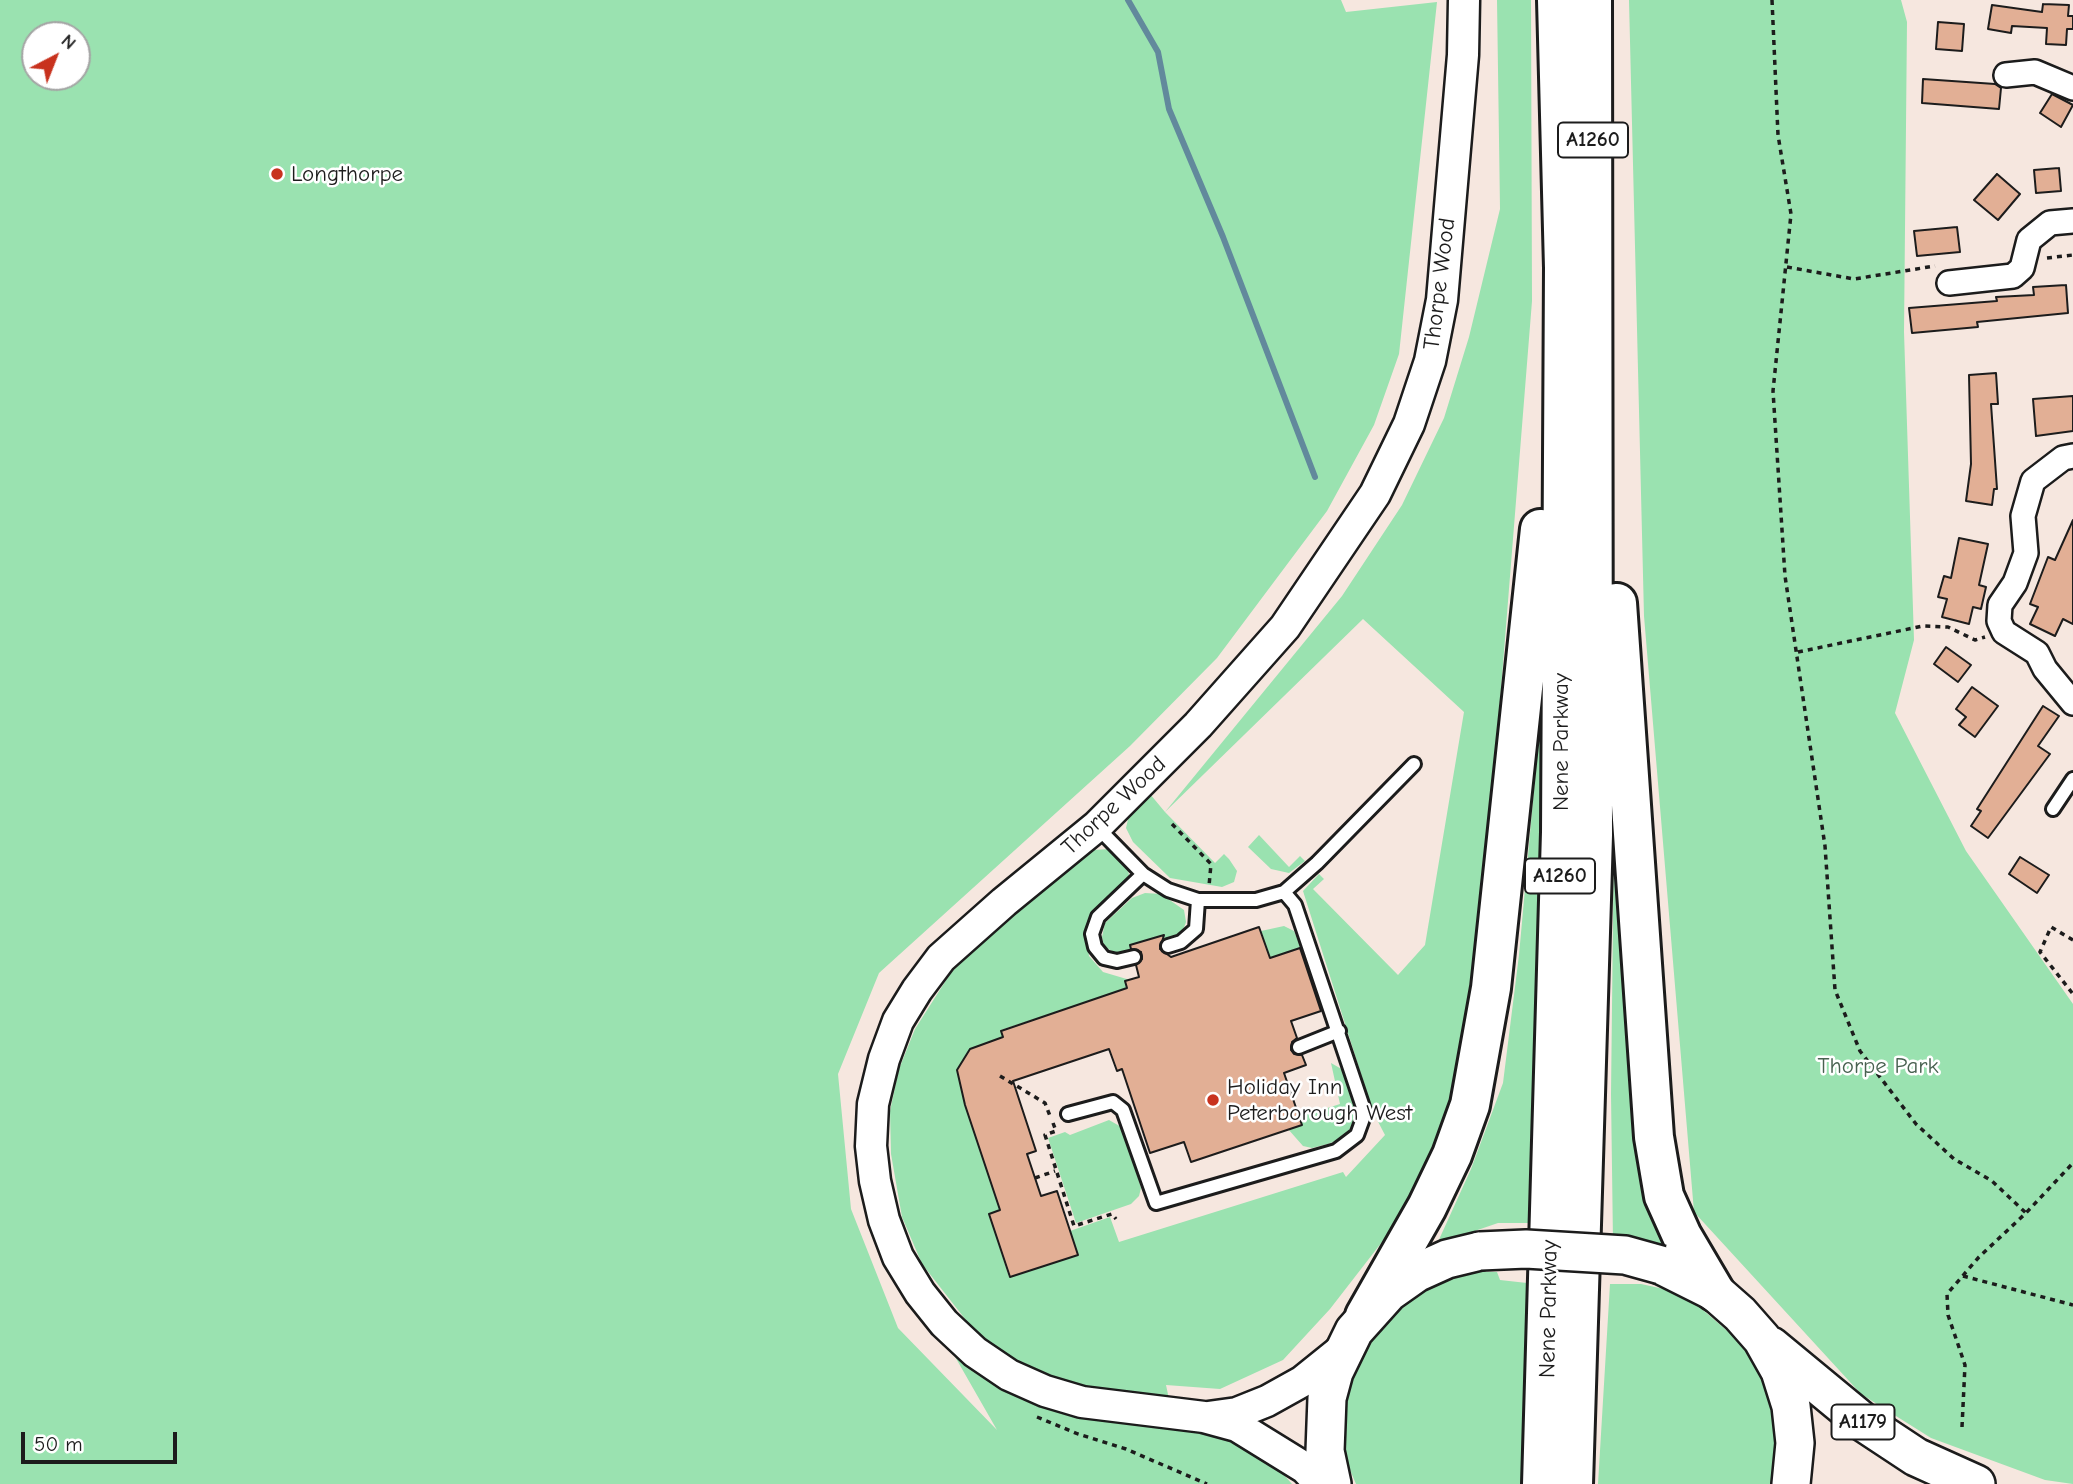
<!DOCTYPE html>
<style>
body{margin:0}
#map{position:relative;width:2073px;height:1484px;overflow:hidden;background:#f6e7df;font-family:"Comic Neue",sans-serif}
canvas{display:block}
.north{position:absolute;left:21px;top:21px;width:70px;height:70px;box-sizing:border-box;background:#fff;border:2px solid #a4a4a4;border-radius:50%;rotate:42deg;font-size:19px;font-weight:700;line-height:28px;text-align:center;color:#1c1c1c}
.north::after{content:'';display:block;margin:auto;width:24px;height:32px;background:#c8321e;clip-path:polygon(50% 0,100% 100%,50% 72%,0 100%)}
.scale{position:absolute;left:21px;top:1432px;width:156px;height:32px;box-sizing:border-box;border:4px solid #1c1c1c;border-top:0;padding-left:9px;font-size:21px;line-height:24px;white-space:nowrap;color:#1c1c1c;-webkit-text-stroke:5px #fff;paint-order:stroke}
</style>
<div id="map">
<canvas width="2073" height="1484"></canvas>
<div class="north">N</div>
<div class="scale">50 m</div>
</div>
<script>
const ctx = document.querySelector('canvas').getContext('2d');
ctx.lineJoin = 'round';
function paint(path, color) {
  ctx.fillStyle = color;
  ctx.fill(path, 'evenodd');
}
function shape(rows) {
  const path = new Path2D();
  for (const r of rows) {
    path.moveTo(r[0], r[1]);
    for (let i = 2; i < r.length; i += 2) path.lineTo(r[i], r[i + 1]);
  }
  return path;
}
function strokePath(path, color, width, dash) {
  ctx.strokeStyle = color;
  ctx.lineWidth = width;
  ctx.lineCap = dash ? 'butt' : 'round';
  ctx.setLineDash(dash || []);
  ctx.stroke(path);
}
function label(font, color, halo, rows, align = 'center') {
  ctx.font = font + ' "Comic Neue",sans-serif';
  ctx.lineWidth = 5;
  ctx.setLineDash([]);
  ctx.textBaseline = 'middle';
  ctx.strokeStyle = halo;
  ctx.fillStyle = color;
  for (const [text, x, y, turn = 0] of rows) {
    ctx.save();
    ctx.translate(x, y);
    ctx.rotate((+turn || 0) * Math.PI / 180);
    ctx.textAlign = isNaN(turn) ? turn : align;
    if (halo) ctx.strokeText(text, 0, 0);
    ctx.fillText(text, 0, 0);
    ctx.restore();
  }
}
const green = shape([
 [0,0,1341,0,1346,12,1437,2,1399,354,1374,425,1327,511,1217,658,1130,746,879,973,838,1074,851,1209,898,1328,997,1430,946,1341,1011,1392,1232,1433,1270,1459,1292,1484,0,1484],
 [35,35,77,35,77,77,35,77],
 [1497,0,1531,0,1532,301,1479,964,1448,1125,1406,1211,1330,1309,1283,1360,1220,1389,1166,1385,1169,1399,1078,1388,1000,1352,969,1324,922,1264,902,1217,891,1154,890,1111,899,1069,915,1029,950,974,981,940,1093,850,1110,849,1127,865,1129,875,1125,885,1101,904,1086,927,1089,956,1103,972,1130,980,1125,981,1128,992,1121,991,1001,1030,1003,1037,970,1049,957,1070,965,1105,1000,1210,989,1214,1009,1277,1077,1255,1070,1231,1110,1217,1119,1242,1343,1172,1346,1177,1385,1135,1373,1112,1303,891,1319,874,1324,879,1313,889,1398,975,1425,945,1464,712,1363,619,1165,812,1215,863,1224,854,1229,859,1237,871,1234,882,1222,887,1170,878,1133,842,1126,828,1129,815,1150,794,1165,812,1342,596,1402,505,1444,418,1469,337,1500,209],
 [1629,0,1901,0,1907,22,1904,332,1914,640,1895,713,1966,851,2073,1004,2073,1484,2045,1480,1931,1438,1861,1394,1694,1212,1644,616],
 [1550,612,1537,1223,1498,1223,1437,1244,1471,1169,1503,1083,1519,955],
 [1615,743,1685,1252,1647,1242,1613,1242,1611,1094],
 [1259,835,1289,867,1300,856,1305,861,1289,873,1271,869,1248,847],
 [1145,893,1161,894,1184,910,1186,922,1181,936,1169,943,1131,954,1116,953,1104,947,1102,937,1105,923,1132,898],
 [1284,926,1294,931,1301,947,1270,958,1261,931],
 [1331,1063,1345,1071,1352,1092,1356,1113,1350,1129,1343,1138,1328,1144,1312,1148,1303,1146,1288,1129,1299,1117,1340,1104],
 [1109,1120,1123,1128,1141,1188,1139,1196,1131,1204,1076,1223,1048,1138,1065,1132,1070,1135],
 [1466,1271,1497,1272,1500,1280,1536,1284,1529,1484,1356,1484,1338,1442,1342,1398,1359,1357,1385,1321,1426,1284],
 [1668,1280,1738,1340,1771,1386,1785,1484,1598,1484,1610,1284,1641,1284,1664,1289]
]);
const stream = shape([
 [1128,0,1158,52,1169,109,1223,237,1315,477]
]);
const building = shape([
 [2043,4,2069,5,2068,16,2073,16,2073,29,2067,29,2066,45,2046,44,2047,28,2012,26,2011,33,1988,29,1992,5,2042,12,2043,4],
 [1938,22,1964,24,1962,51,1936,49,1938,22],
 [1923,79,1995,84,2001,88,1999,109,1922,103,1923,79],
 [2052,94,2073,105,2061,127,2040,113,2052,94],
 [2059,168,2061,191,2036,193,2034,170,2059,168],
 [1997,174,2020,194,1998,220,1974,200,1997,174],
 [1957,227,1960,252,1917,256,1914,231,1957,227],
 [2066,285,2068,313,1977,322,1978,327,1912,333,1909,308,1997,301,1996,297,2034,295,2033,287,2066,285],
 [1996,373,1998,404,1991,404,1997,489,1994,489,1992,505,1966,501,1971,464,1969,375,1996,373],
 [2073,396,2073,431,2036,436,2033,399,2073,396],
 [2073,520,2073,624,2063,619,2055,636,2030,624,2038,607,2030,604,2048,557,2055,560,2073,520],
 [1959,538,1988,544,1979,585,1986,587,1981,609,1973,607,1969,624,1942,617,1947,599,1938,597,1944,576,1951,578,1959,538],
 [1946,647,1971,665,1958,682,1934,664,1946,647],
 [1972,687,1998,706,1975,737,1959,725,1966,717,1956,709,1972,687],
 [2043,706,2059,716,2038,746,2050,754,1988,838,1971,826,1981,811,1977,809,2043,706],
 [2020,857,2049,875,2037,893,2009,874,2020,857],
 [1259,927,1270,958,1300,948,1321,1011,1291,1021,1297,1038,1292,1042,1291,1050,1294,1054,1302,1055,1306,1065,1284,1073,1302,1125,1191,1162,1184,1142,1150,1153,1122,1069,1117,1071,1109,1049,1013,1081,1036,1151,1027,1154,1041,1196,1057,1191,1078,1255,1010,1277,989,1214,1000,1210,965,1105,957,1070,970,1049,1003,1037,1001,1031,1127,988,1125,981,1139,977,1136,965,1142,959,1141,952,1131,949,1130,945,1164,935,1160,949,1171,957,1259,927]
]);
const path = shape([
 [1772,0,1778,135,1791,214,1773,391,1785,576,1825,846,1835,990,1860,1051,1916,1124,1954,1159,1992,1181,2026,1213],
 [2047,258,2073,255],
 [1787,267,1854,279,1935,266],
 [1798,652,1923,626,1948,627,1975,640,1985,637],
 [1172,824,1211,864,1209,886],
 [2073,940,2051,927,2040,952,2073,994],
 [1000,1076,1045,1103,1050,1116],
 [1053,1123,1056,1131,1045,1135,1074,1226,1112,1214,1116,1219],
 [1035,1178,1055,1171],
 [1963,1276,2073,1305],
 [1037,1417,1078,1434,1126,1449,1207,1484],
 [1962,1427,1965,1365,1948,1315,1947,1294,1979,1257,2026,1213,2073,1163]
]);
const service = shape([
 [2053,809,2073,779],
 [1097,827,1143,874,1168,890,1198,900,1256,900,1284,892,1317,863,1414,764],
 [1168,946,1181,942,1196,929,1198,900],
 [1134,957,1117,961,1104,958,1095,947,1092,934,1098,917,1143,874],
 [1299,1047,1339,1031],
 [1068,1114,1113,1102,1123,1110,1156,1203,1336,1151,1357,1135,1365,1113,1295,905,1284,892]
]);
const minor = shape([
 [2006,75,2035,72,2073,88],
 [1949,283,2013,276,2022,268,2029,240,2050,223,2073,221],
 [2073,456,2063,458,2033,481,2023,516,2026,553,2015,583,2000,605,1999,621,2004,632,2037,653,2045,669,2073,703]
]);
const tertiary = shape([
 [1208,1417,1237,1413,1267,1401,1303,1381,1344,1348],
 [1320,1484,1305,1468,1237,1426,1204,1417,1082,1402,1045,1391,1009,1375,975,1352,944,1323,920,1293,898,1257,884,1220,875,1181,871,1146,873,1104,884,1059,898,1021,917,990,941,958,1004,902,1097,826,1198,725,1285,627,1375,494,1409,424,1430,361,1442,300,1463,55,1464,0]
]);
const primary = shape([
 [1661,1265,1715,1292,1740,1314,1762,1339,1780,1371,1791,1406,1795,1443,1791,1484],
 [1771,1346,1863,1422,1916,1457,1976,1484],
 [1332,1484,1325,1451,1327,1398,1334,1372,1354,1331,1389,1292,1416,1273,1447,1259,1480,1251]
]);
const trunk = shape([
 [1617,603,1654,1137,1664,1196,1682,1236,1715,1292],
 [1365,1316,1427,1207,1452,1155,1470,1105,1491,988,1540,529],
 [1542,1484,1561,832,1564,268,1557,0],
 [1573,1484,1593,835,1592,0]
]);
const primaryBridge = shape([
 [1480,1251,1526,1249,1625,1255,1661,1265]
]);
const markers = [
 [277,174,7,"#c8321e"],
 [1213,1100,7,"#c8321e"]
];
const shields = [
 [1593,140,70],
 [1560,876,70],
 [1863,1422,63]
];
const shieldNames = [
 ["A1260",1593,140],
 ["A1260",1560,876],
 ["A1179",1863,1422]
];
const poiNames = [
 ["Longthorpe",291,174],
 ["Holiday Inn",1227,1087],
 ["Peterborough West",1227,1113]
];
const streetNames = [
 ["Thorpe Wood",1440,284,-83],
 ["Nene Parkway",1561,742,-90],
 ["Thorpe Wood",1114,806,-43],
 ["Nene Parkway",1549,1309,-89]
];
const parkNames = [
 ["Thorpe Park",1878,1066]
];
paint(green, '#9ae2b0');
strokePath(stream, '#62899c', 6);
paint(building, '#e2af95');
strokePath(building, '#1c1c1c', 2);
strokePath(service, '#1c1c1c', 18);
strokePath(minor, '#1c1c1c', 28);
strokePath(tertiary, '#1c1c1c', 35);
strokePath(primary, '#1c1c1c', 42);
strokePath(trunk, '#1c1c1c', 44);
strokePath(path, '#1c1c1c', 3.5, [5, 5]);
strokePath(service, '#fff', 12);
strokePath(minor, '#fff', 23);
strokePath(tertiary, '#fff', 30);
strokePath(primary, '#fff', 37);
strokePath(trunk, '#fff', 38);
strokePath(primaryBridge, '#1c1c1c', 42, []);
strokePath(primaryBridge, '#fff', 37);
for (const [x, y, r, color] of markers) {
  const dot = new Path2D();
  dot.arc(x, y, r, 0, 2 * Math.PI);
  ctx.fillStyle = color;
  ctx.fill(dot);
  strokePath(dot, '#fff', 2.5);
}
for (const [x, y, w] of shields) {
  const box = new Path2D();
  box.roundRect(x - w / 2, y - 17.5, w, 35, 5);
  ctx.fillStyle = '#fff';
  ctx.fill(box);
  strokePath(box, '#1c1c1c', 2);
}
label('bold 21px', '#1c1c1c', null, shieldNames);
label('23px', '#1c1c1c', '#fff', poiNames, 'left');
label('23px', '#1c1c1c', '#fff', streetNames);
label('23px', '#486150', '#fff', parkNames);
</script>
